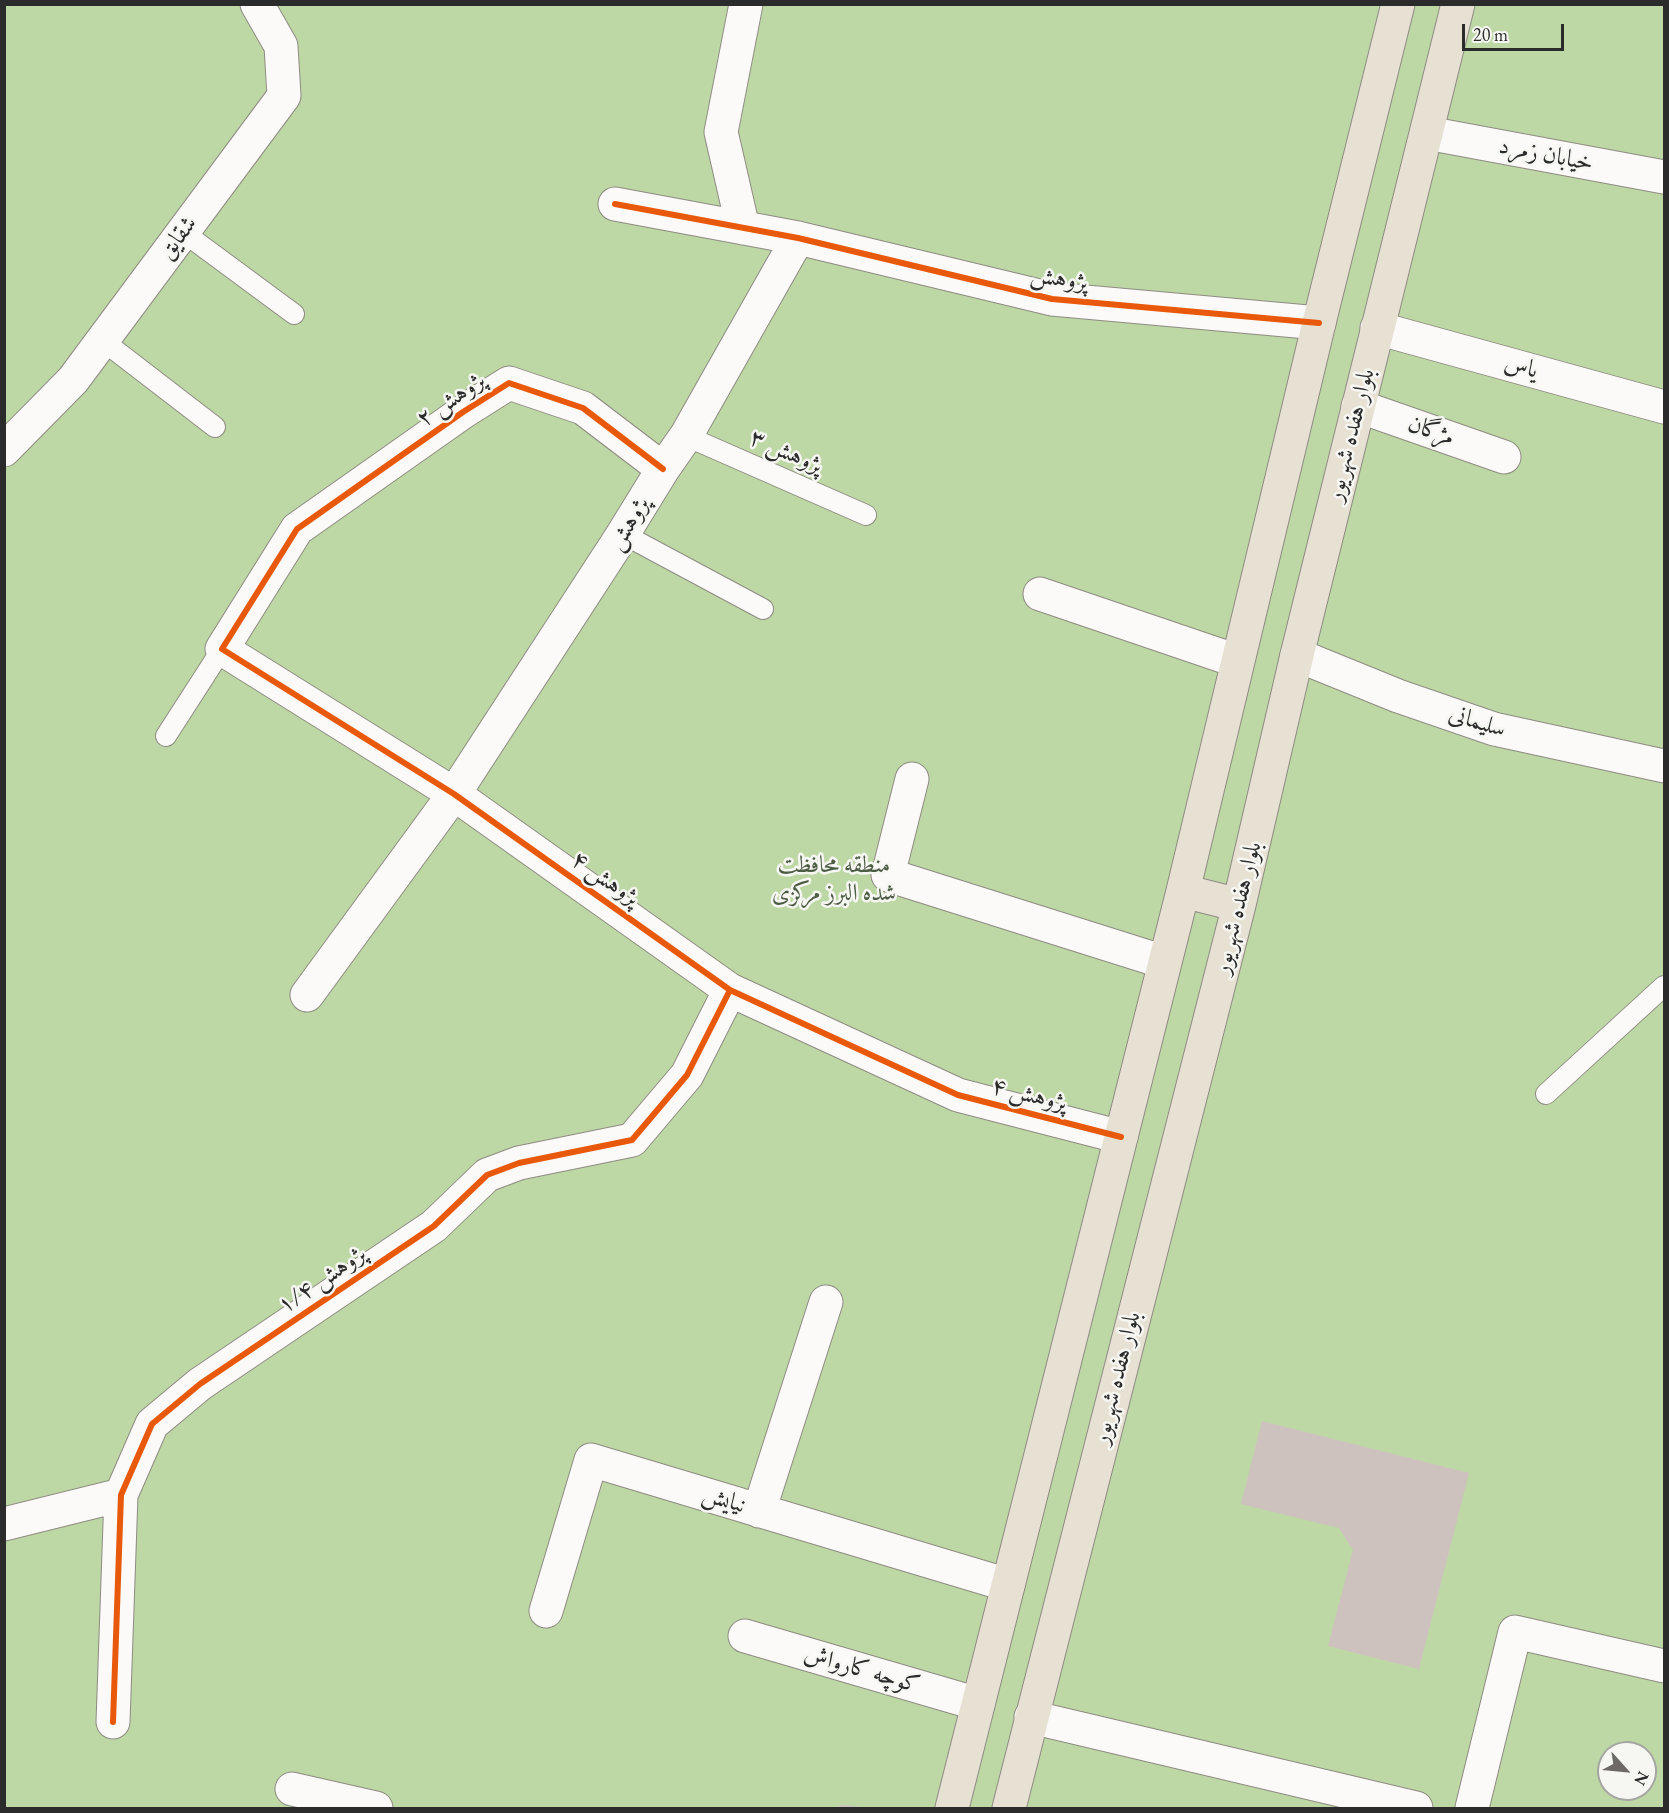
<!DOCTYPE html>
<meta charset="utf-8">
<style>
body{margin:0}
#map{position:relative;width:1669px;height:1813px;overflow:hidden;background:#e7dfd0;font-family:"EB Garamond",serif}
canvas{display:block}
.frame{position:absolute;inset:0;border:6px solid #2b2b2b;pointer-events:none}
.north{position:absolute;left:1597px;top:1741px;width:60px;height:60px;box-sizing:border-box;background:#f6f6f2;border:2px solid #a5a5a2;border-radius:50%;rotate:117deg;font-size:16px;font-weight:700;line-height:24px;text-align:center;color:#2b2b2b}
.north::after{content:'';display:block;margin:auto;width:21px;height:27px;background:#6d6a65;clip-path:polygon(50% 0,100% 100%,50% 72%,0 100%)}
.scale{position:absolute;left:1462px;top:24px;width:102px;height:27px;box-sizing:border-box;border:3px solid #2b2b2b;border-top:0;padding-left:8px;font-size:18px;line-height:21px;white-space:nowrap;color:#2b2b2b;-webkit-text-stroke:4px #f6f6f2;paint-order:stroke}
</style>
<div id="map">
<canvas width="1669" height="1813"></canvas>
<div class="frame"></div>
<div class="north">N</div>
<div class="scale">20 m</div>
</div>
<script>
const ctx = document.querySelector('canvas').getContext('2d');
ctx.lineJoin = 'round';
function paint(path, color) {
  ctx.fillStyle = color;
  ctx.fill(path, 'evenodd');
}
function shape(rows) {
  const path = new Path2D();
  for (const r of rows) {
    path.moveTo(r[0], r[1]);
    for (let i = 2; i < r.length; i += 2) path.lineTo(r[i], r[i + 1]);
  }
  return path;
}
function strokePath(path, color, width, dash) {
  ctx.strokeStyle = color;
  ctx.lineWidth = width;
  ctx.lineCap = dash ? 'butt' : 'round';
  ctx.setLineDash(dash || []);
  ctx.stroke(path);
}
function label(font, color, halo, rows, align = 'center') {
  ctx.font = font + ' "EB Garamond",Amiri,serif';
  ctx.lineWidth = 5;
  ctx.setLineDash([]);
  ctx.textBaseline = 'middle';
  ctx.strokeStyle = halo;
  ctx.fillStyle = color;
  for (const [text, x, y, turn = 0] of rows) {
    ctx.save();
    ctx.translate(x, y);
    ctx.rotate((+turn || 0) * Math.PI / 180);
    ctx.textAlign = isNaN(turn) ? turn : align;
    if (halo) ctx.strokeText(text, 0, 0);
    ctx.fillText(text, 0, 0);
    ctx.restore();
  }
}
const green = shape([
 [5,5,1664,5,1664,1808,5,1808],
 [1609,1753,1645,1753,1645,1789,1609,1789]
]);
const building = shape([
 [1262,1421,1469,1473,1419,1669,1328,1646,1353,1550,1339,1528,1241,1504],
 [843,1805,861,1807,861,1808,834,1808]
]);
const service = shape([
 [183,232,294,314],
 [102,340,215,427],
 [686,436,866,515],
 [623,534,763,609],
 [166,736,222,649],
 [1546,1094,1664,986]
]);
const minor = shape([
 [1427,133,1664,177],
 [615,204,798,238,1052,299,1319,323],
 [743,228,721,132,746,4],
 [1377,328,1664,407],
 [1358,406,1504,457],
 [4,450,73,380,284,96,281,46,257,4],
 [663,469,583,408,509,383,463,412,297,529,222,649,454,794,730,990,958,1095,1121,1137],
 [1040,594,1237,661],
 [1297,655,1398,696,1494,729,1664,766],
 [912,779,888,875,1164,962],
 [307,995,454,794,623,534,663,469,686,436,798,238],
 [759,1511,826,1302],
 [4,1524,121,1495],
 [546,1611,591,1460,1008,1585],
 [745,1636,978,1704],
 [1031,1717,1416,1808],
 [113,1722,121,1495,152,1424,200,1384,434,1226,487,1175,519,1163,632,1140,687,1075,730,990],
 [292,1789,376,1808],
 [1472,1808,1515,1632,1664,1666]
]);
const primary = shape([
 [1183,891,1239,905],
 [952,1808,1183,891,1319,323,1398,4],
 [1009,1808,1239,905,1297,655,1458,4]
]);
const cycleway = shape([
 [615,204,798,238,1052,299,1319,323],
 [663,469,583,408,509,383,463,412,297,529,222,649,454,794,730,990,958,1095,1121,1137],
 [113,1722,121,1495,152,1424,200,1384,434,1226,487,1175,519,1163,632,1140,687,1075,730,990]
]);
const streetNames = [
 ["خیابان زمرد",1546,155,11],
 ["شقایق",178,238,-53],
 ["پژوهش",1059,279,9],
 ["یاس",1521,367,15],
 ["پژوهش ۲",451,400,-34],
 ["مژگان",1431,431,19],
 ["بلوار هفده شهریور",1351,435,-76],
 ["پژوهش ۳",786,452,24],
 ["پژوهش",629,524,-58],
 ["سلیمانی",1477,722,17],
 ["پژوهش ۴",605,879,35],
 ["بلوار هفده شهریور",1238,908,-76],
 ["پژوهش ۴",1029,1095,14],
 ["پژوهش ۱/۴",322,1280,-34],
 ["بلوار هفده شهریور",1117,1378,-76],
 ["نیایش",724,1500,17],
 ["کوچه کارواش",862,1670,16]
];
const parkNames = [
 ["منطقه محافظت",834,865],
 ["شده البرز مرکزی",834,893]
];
paint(green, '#bdd7a5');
paint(building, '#cec2bf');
strokePath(service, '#8f8b83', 22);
strokePath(minor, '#8f8b83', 35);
strokePath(primary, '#8f8b83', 35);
strokePath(service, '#fbfaf8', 20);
strokePath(minor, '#fbfaf8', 33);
strokePath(primary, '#e7e1d4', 33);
strokePath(cycleway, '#e8590c', 6);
label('24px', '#2b2b2b', '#f6f6f2', streetNames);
label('24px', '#4d5d45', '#f6f6f2', parkNames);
</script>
